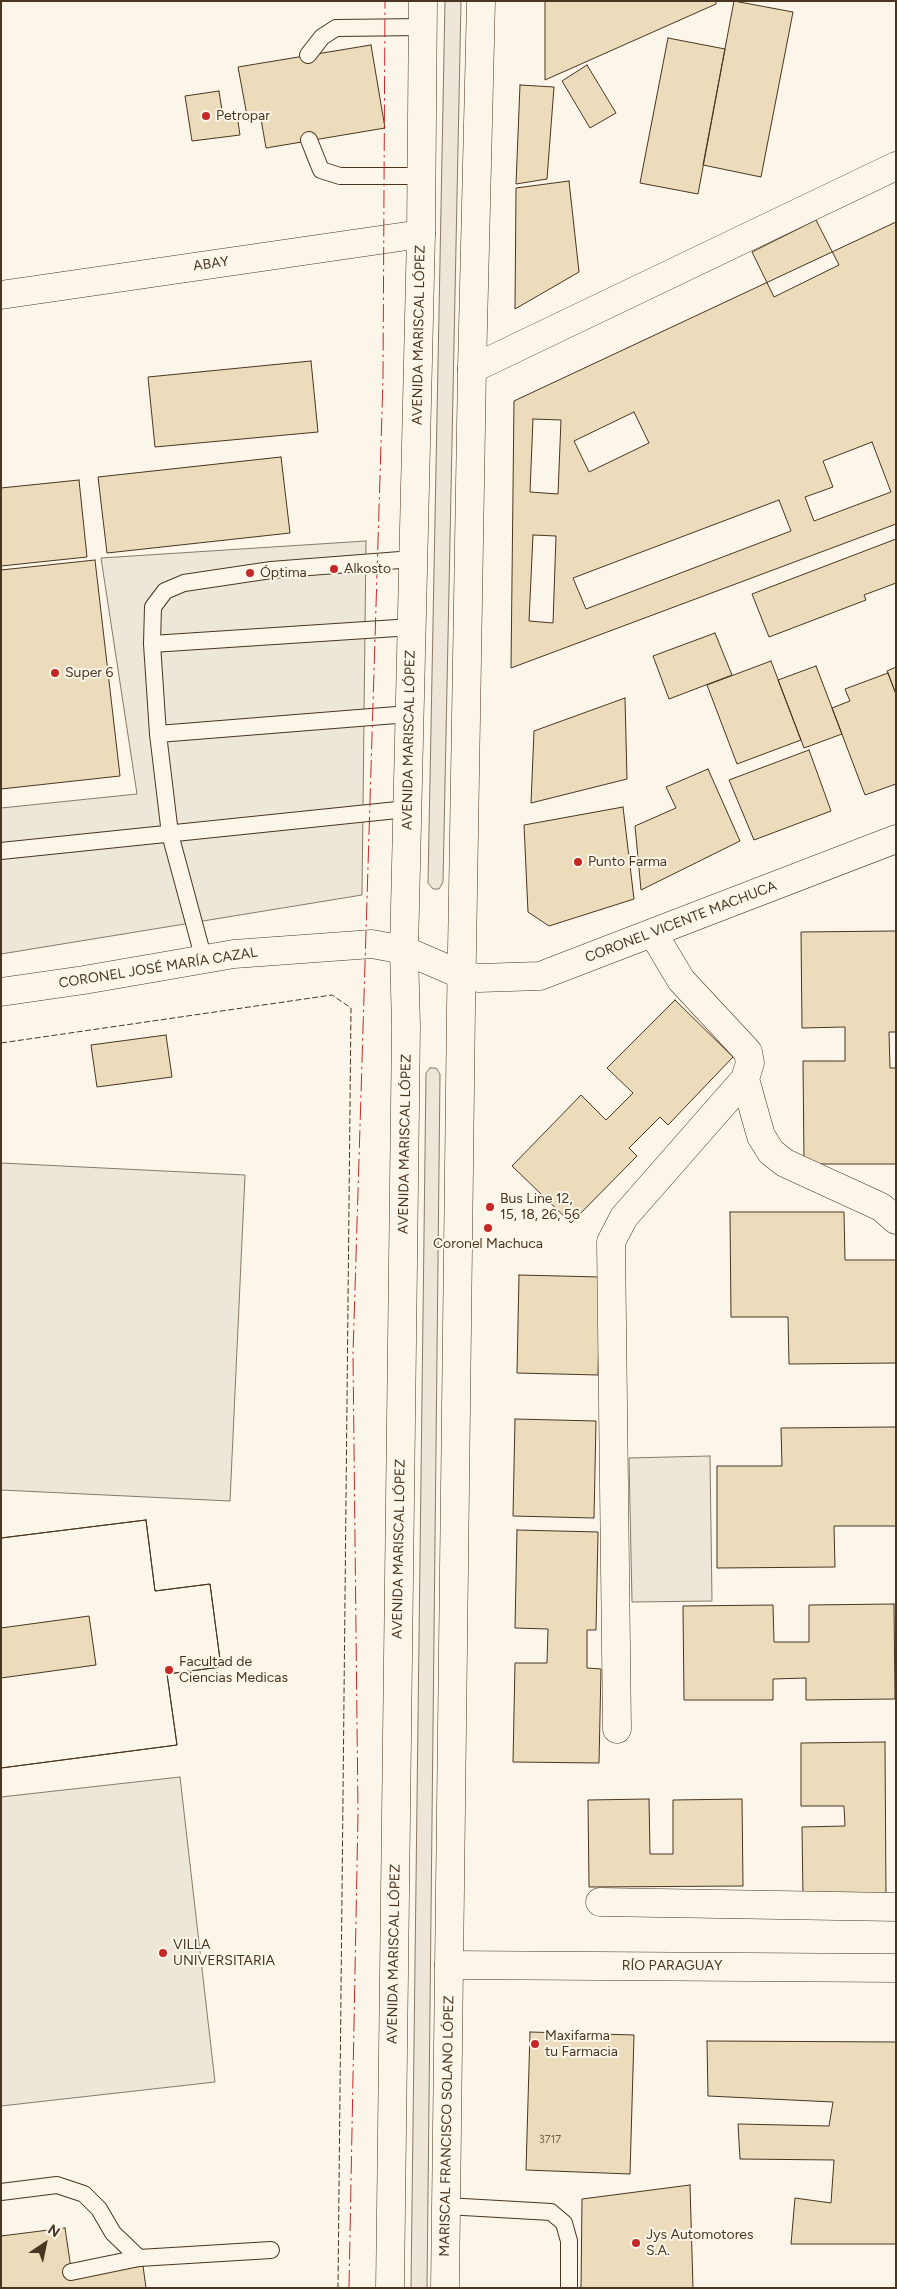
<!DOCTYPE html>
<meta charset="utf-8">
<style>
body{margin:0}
#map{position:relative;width:897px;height:2289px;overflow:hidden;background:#fbf6e9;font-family:Figtree,sans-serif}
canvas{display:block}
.frame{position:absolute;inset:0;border:2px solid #4a3520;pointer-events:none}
.north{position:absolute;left:20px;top:2219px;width:50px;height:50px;-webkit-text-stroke:4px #fbf6e9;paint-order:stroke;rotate:34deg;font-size:14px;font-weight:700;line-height:20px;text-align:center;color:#4a3520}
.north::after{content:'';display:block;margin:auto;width:18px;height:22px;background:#4a3520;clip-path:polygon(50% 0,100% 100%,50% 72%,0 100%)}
</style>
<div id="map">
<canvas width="897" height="2289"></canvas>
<div class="frame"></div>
<div class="north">N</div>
</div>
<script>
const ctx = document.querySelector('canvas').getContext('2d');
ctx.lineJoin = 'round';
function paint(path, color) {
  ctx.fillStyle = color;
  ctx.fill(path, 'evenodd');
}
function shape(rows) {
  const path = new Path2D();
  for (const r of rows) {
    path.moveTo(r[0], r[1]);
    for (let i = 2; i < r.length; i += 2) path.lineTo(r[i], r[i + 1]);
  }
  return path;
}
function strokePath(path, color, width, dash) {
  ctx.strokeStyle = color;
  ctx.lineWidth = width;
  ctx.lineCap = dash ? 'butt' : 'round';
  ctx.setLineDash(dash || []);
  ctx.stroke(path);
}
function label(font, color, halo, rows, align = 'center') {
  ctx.font = font + ' Figtree,sans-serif';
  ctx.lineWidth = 4;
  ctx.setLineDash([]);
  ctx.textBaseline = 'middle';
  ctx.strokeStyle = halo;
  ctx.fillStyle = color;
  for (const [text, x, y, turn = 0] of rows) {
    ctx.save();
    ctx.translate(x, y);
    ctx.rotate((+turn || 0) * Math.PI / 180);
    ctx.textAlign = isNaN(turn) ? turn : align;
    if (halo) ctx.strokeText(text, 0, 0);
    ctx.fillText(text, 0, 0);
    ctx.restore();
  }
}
const green = shape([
 [445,1,461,1,443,882,439,889,433,889,428,883,445,1],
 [430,1068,436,1068,440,1074,427,2288,411,2288,426,1073,430,1068],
 [710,1456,712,1601,632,1602,629,1458,710,1456]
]);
const parking = shape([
 [366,541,362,895,1,954,1,808,137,794,101,558,366,541],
 [1,1163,245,1175,230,1501,1,1490,1,1163],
 [180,1777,215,2082,1,2106,1,1797,180,1777]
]);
const building = shape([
 [545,1,716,1,716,4,545,80,545,1],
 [734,1,793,12,761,177,703,165,734,1],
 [668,38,725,49,698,194,640,183,668,38],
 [371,45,385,128,266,148,261,119,248,121,238,67,371,45],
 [587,65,616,113,590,128,562,81,587,65],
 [520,85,554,87,547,179,516,184,520,85],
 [219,91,223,117,237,115,240,135,192,141,185,96,219,91],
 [569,181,579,272,515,309,516,188,569,181],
 [816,220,839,265,774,297,752,252,816,220],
 [896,222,896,524,511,668,514,401,896,222],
 [311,361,318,432,155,447,148,377,311,361],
 [634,412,649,443,589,472,574,441,634,412],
 [533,419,561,420,558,494,530,492,533,419],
 [872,442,891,492,814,521,805,497,833,487,823,461,872,442],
 [281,457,290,533,107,553,98,477,281,457],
 [79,480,87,557,1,566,1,488,79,480],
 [779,500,791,531,586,609,573,578,779,500],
 [533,535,556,536,553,623,529,621,533,535],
 [896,539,896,583,864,595,866,600,769,637,752,594,896,539],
 [95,560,120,776,1,789,1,570,95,560],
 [715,633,732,675,669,699,653,656,715,633],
 [771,661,801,740,737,764,707,685,771,661],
 [816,666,842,734,804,748,778,680,816,666],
 [896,667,896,694,887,671,896,667],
 [888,673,896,694,896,784,865,795,832,708,850,701,845,689,888,673],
 [625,698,627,779,531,803,534,731,625,698],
 [809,750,831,811,754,840,729,780,809,750],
 [708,769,740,841,641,890,635,826,676,808,666,787,708,769],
 [623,807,634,899,549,926,528,912,524,825,623,807],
 [896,931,896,1032,889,1032,890,1068,896,1068,896,1164,804,1164,803,1061,845,1061,845,1027,802,1028,801,932,896,931],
 [675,1000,733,1057,668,1125,660,1117,629,1148,637,1156,571,1223,512,1166,581,1095,606,1120,633,1093,607,1068,675,1000],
 [166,1035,172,1077,97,1087,91,1045,166,1035],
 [730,1212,844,1212,845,1260,896,1260,896,1363,789,1364,788,1317,731,1317,730,1212],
 [519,1275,600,1277,598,1375,517,1373,519,1275],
 [515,1419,596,1421,594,1518,513,1516,515,1419],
 [896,1427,896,1526,834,1526,835,1567,717,1568,717,1466,782,1466,781,1428,896,1427],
 [146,1520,155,1591,210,1584,221,1667,167,1674,177,1745,1,1768,1,1678,96,1665,89,1616,1,1628,1,1538,146,1520],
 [146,1520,155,1591,210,1584,221,1667,167,1674,177,1745,1,1768,1,1538,146,1520],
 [517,1530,598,1532,596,1630,587,1630,587,1668,601,1669,599,1763,513,1762,515,1663,547,1663,548,1629,515,1628,517,1530],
 [894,1604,895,1699,806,1700,806,1678,773,1679,773,1700,684,1700,683,1606,773,1605,774,1642,809,1642,809,1605,894,1604],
 [885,1742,886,1897,803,1898,802,1827,845,1826,844,1806,801,1806,801,1743,885,1742],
 [649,1799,650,1854,673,1854,673,1800,742,1799,743,1886,589,1887,588,1800,649,1799],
 [530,2032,634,2035,630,2174,526,2170,530,2032],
 [707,2041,896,2042,896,2244,791,2244,795,2198,831,2203,834,2160,740,2159,738,2124,829,2126,833,2102,708,2096,707,2041],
 [690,2185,693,2288,581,2288,582,2199,690,2185],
 [65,2228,72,2275,143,2266,146,2288,1,2288,1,2236,65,2228]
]);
const service = shape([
 [308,55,322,37,336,28,422,27],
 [309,140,321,170,340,176,422,176],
 [152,644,412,627],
 [158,734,409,714],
 [1,851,407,809],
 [204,960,170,834,158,734,152,644,153,607,165,591,184,583,271,570,413,559],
 [1,2192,57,2185,84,2194,99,2209,113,2233,139,2258,71,2272],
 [446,2206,551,2212,564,2223,569,2241,569,2288],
 [139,2258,271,2250]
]);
const minor = shape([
 [1,295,421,234],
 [472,369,896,166],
 [745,1079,761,1136,771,1152,785,1163,881,1207,896,1220],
 [617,1729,611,1242,624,1217,745,1079,750,1063,748,1052,681,980,653,933],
 [600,1902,896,1907],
 [449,1965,896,1968]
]);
const tertiary = shape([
 [1,992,84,980,234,954,372,944,404,950,462,975,479,978,540,976,896,839]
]);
const trunk = shape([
 [390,2288,406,1027,404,950,421,234,423,1],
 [445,2288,461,1008,472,369,481,1]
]);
const fence = shape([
 [1,1043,332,995,351,1008,338,2288]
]);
const power = shape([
 [349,2288,358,1814,353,1354,383,379,385,1]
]);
const markers = [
 [206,116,5,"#c62828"],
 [334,569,5,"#c62828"],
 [250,573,5,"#c62828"],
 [55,673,5,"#c62828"],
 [578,862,5,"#c62828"],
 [490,1207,5,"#c62828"],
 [488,1228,5,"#c62828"],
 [169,1670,5,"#c62828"],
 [163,1953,5,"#c62828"],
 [535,2044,5,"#c62828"],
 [636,2243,5,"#c62828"]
];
const numberNames = [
 ["3717",550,2140]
];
const poiNames = [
 ["Petropar",216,116],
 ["Alkosto",344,569],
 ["Óptima",260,573],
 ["Super 6",65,673],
 ["Punto Farma",588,862],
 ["Bus Line 12,",500,1199],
 ["15, 18, 26, 56",500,1215],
 ["Coronel Machuca",488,1244,"center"],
 ["Facultad de",179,1662],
 ["Ciencias Medicas",179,1678],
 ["VILLA",173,1945],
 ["UNIVERSITARIA",173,1961],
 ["Maxifarma",545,2036],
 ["tu Farmacia",545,2052],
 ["Jys Automotores",646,2235],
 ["S.A.",646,2251]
];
const streetNames = [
 ["ABAY",211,264,-8],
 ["AVENIDA MARISCAL LÓPEZ",419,335,-89],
 ["AVENIDA MARISCAL LÓPEZ",409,740,-89],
 ["CORONEL VICENTE MACHUCA",681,922,-21],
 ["CORONEL JOSÉ MARÍA CAZAL",158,968,-9],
 ["AVENIDA MARISCAL LÓPEZ",405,1144,-89],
 ["AVENIDA MARISCAL LÓPEZ",399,1549,-89],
 ["AVENIDA MARISCAL LÓPEZ",394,1954,-89],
 ["RÍO PARAGUAY",672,1966],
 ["MARISCAL FRANCISCO SOLANO LÓPEZ",447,2126,-89]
];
paint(green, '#ede6d9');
strokePath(green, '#887966', 1);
paint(parking, '#ede7d9');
strokePath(parking, '#887966', 1);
paint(building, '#ecdcbc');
strokePath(building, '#4a3520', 1);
strokePath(service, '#4a3520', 18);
strokePath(minor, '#4a3520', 29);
strokePath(tertiary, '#4a3520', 29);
strokePath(trunk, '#4a3520', 29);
strokePath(service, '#fbf6e9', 16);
strokePath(minor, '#fbf6e9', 28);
strokePath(tertiary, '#fbf6e9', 28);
strokePath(trunk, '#fbf6e9', 28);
strokePath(fence, '#4a3520', 1, [6, 2.5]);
strokePath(power, '#c62828', 1, [18, 4, 2.5, 4]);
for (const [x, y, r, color] of markers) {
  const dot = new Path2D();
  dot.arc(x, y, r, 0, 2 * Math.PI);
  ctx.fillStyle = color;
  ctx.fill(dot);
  strokePath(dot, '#fbf6e9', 2);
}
label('11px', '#725f47', null, numberNames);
label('14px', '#4a3520', '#fbf6e9', poiNames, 'left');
label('14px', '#4a3520', '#fbf6e9', streetNames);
</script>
